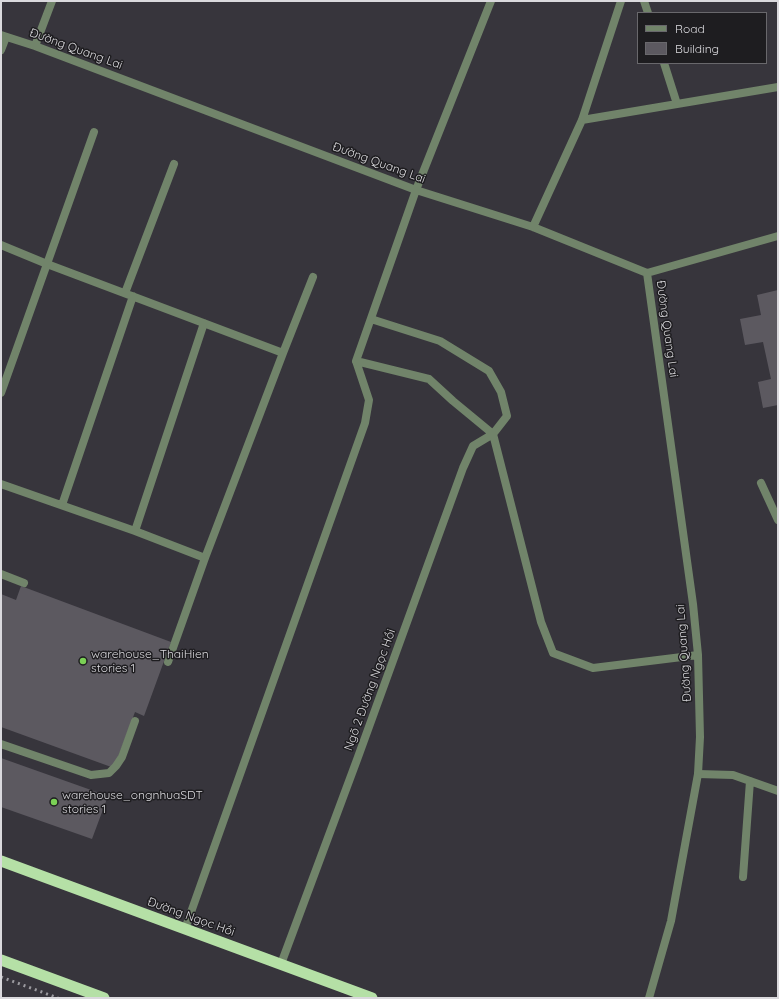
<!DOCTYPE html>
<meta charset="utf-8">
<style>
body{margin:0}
#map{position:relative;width:779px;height:999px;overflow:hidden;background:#37353c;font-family:Quicksand,sans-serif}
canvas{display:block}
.frame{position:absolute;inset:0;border:2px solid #dad9dd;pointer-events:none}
.legend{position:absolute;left:637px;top:12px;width:130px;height:52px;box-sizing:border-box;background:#1e1d20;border:1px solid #69686c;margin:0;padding:5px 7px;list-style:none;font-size:12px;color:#dad9dd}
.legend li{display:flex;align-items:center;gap:8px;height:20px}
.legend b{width:20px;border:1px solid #69686c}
</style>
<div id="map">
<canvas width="779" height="999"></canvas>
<div class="frame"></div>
<ul class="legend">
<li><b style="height:5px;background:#71846a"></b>Road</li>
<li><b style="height:11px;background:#5c5960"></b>Building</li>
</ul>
</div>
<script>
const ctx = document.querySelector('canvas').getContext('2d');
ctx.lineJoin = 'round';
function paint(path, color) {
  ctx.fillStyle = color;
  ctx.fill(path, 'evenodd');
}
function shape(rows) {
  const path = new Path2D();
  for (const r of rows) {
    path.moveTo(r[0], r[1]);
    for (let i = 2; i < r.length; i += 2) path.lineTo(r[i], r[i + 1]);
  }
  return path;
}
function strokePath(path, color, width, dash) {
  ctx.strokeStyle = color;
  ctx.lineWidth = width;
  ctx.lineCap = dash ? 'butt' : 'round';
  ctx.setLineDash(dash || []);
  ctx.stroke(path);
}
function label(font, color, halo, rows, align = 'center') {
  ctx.font = font + ' Quicksand,sans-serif';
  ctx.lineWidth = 3;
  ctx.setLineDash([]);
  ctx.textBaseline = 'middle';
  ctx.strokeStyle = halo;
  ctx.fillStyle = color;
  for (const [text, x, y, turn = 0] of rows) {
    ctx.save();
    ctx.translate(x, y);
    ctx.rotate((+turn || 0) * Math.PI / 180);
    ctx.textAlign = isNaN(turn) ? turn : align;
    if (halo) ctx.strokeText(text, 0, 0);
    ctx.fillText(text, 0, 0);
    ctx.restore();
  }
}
const building = shape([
 [778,290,778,405,763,408,758,382,771,379,763,342,745,345,740,319,761,315,757,295],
 [21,586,171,642,144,716,135,712,114,768,1,727,1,594,16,600],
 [1,758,108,796,92,839,1,807]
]);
const service = shape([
 [1,245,47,264,283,353,313,277],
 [125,293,174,164],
 [1,393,94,132],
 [761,483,778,520],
 [1,484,135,531,205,558],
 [62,505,133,296],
 [135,531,204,323],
 [1,574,24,583],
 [168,662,205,558,283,353],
 [1,744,91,775,109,773,116,766,122,757,135,721],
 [698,774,733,775,778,791],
 [743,877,750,781]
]);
const minor = shape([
 [644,1,648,13],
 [1,35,35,46,416,190,533,227,647,273],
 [35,46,52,1],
 [1,50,6,37],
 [664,63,677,104],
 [582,120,778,87],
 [533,227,582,120,621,1],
 [647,273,693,604,698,655,700,737,698,774,671,921,649,998],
 [647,273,778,236],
 [356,361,429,379,453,401,493,434,541,622,553,653,593,668,698,655],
 [185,929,365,423,369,400,356,361,416,190,491,1],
 [281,964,358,757,463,468,473,446,493,434,507,416,501,392,489,371,440,341,371,319]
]);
const trunk = shape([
 [1,861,372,998],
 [1,960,104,998]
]);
const rail = shape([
 [1,977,58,998]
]);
const markers = [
 [83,661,4,"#7bd156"],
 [54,802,4,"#7bd156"]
];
const streetNames = [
 ["Đường Quang Lai",76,49,20],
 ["Đường Quang Lai",379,163,20],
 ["Đường Quang Lai",667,329,82],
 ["Đường Quang Lai",684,653,-94],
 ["Ngõ 2 Đường Ngọc Hồi",370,690,-70],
 ["Đường Ngọc Hồi",191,917,20]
];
const poiNames = [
 ["warehouse_ThaiHien",91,654],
 ["stories 1",91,668],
 ["warehouse_ongnhuaSDT",62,795],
 ["stories 1",62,809]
];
paint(building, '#5c5960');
strokePath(service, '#71846a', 8);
strokePath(minor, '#71846a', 8);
strokePath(trunk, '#b5e0a6', 11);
strokePath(rail, '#9c9ba0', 3, [2, 4]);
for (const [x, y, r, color] of markers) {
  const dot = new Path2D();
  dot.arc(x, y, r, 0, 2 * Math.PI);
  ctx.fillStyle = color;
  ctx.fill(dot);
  strokePath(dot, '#1e1d20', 1.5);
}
label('12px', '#dad9dd', '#1e1d20', streetNames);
label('12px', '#dad9dd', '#1e1d20', poiNames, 'left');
</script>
